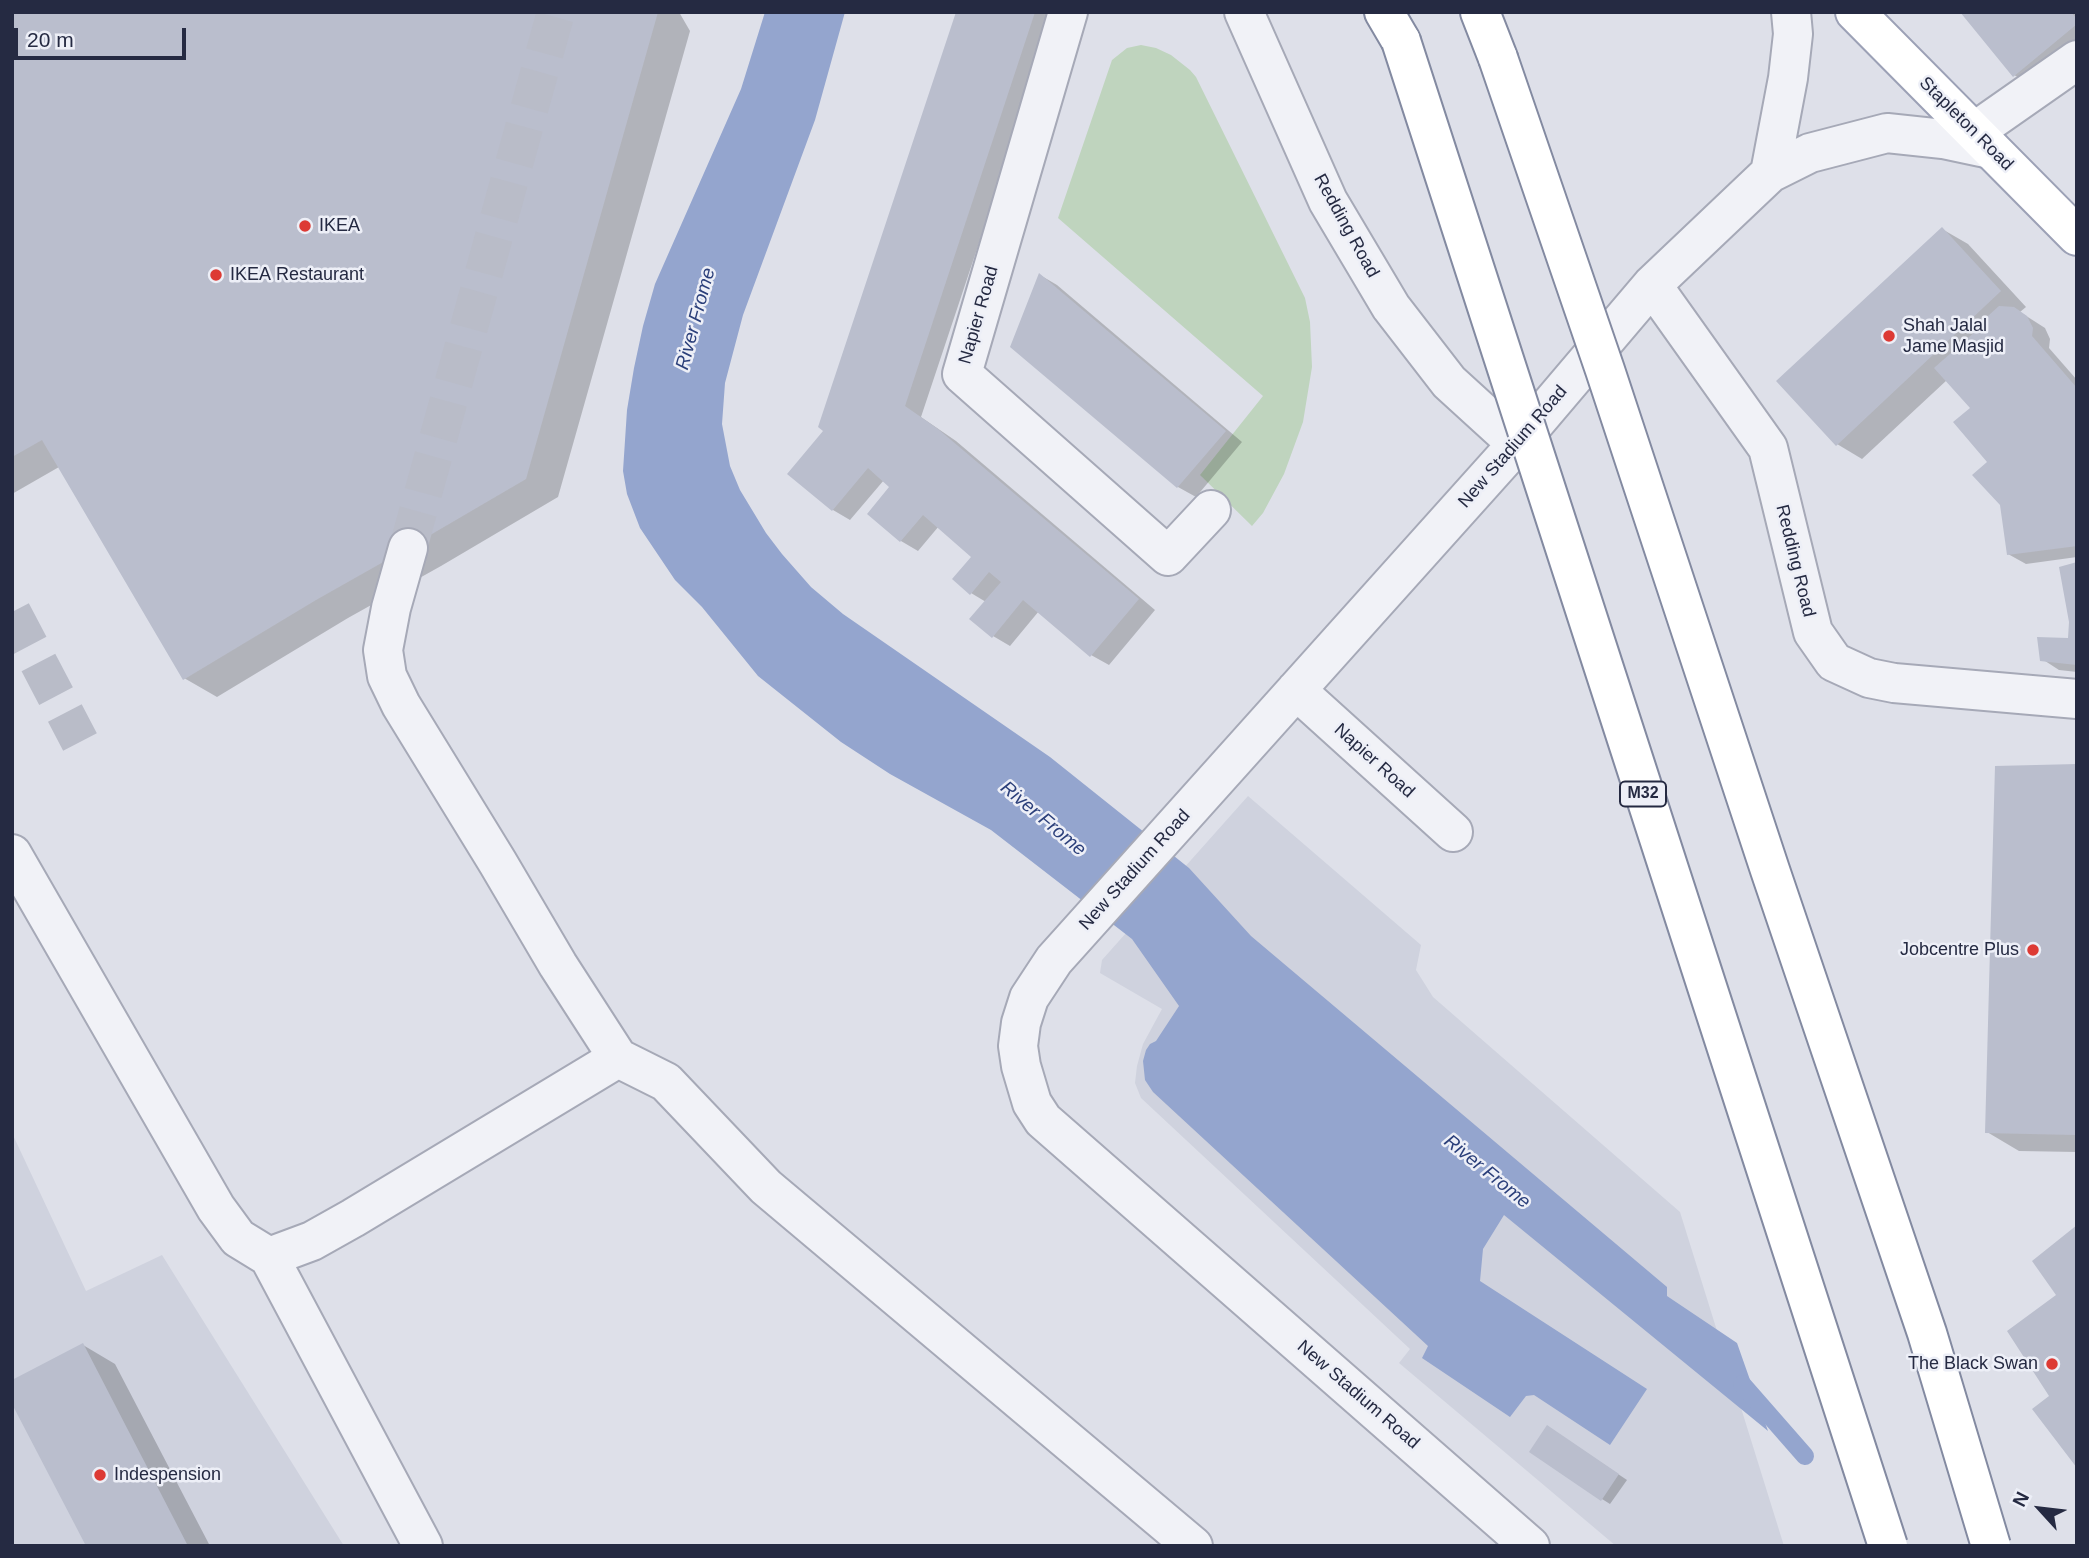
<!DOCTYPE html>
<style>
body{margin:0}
#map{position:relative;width:2089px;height:1558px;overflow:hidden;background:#dee0e9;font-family:Helvetica,sans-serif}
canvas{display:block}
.frame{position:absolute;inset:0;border:14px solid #252a42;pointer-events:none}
.north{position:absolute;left:2005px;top:1474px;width:70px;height:70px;-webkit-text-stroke:5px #edeff7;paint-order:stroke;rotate:297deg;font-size:19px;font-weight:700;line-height:28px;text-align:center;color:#252a42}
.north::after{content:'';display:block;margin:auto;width:24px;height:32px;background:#252a42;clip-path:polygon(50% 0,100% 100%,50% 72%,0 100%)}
.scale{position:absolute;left:14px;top:28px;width:172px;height:32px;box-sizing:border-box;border:4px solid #252a42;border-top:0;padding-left:9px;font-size:21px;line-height:24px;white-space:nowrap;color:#252a42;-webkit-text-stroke:5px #edeff7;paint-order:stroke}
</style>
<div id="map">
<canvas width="2089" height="1558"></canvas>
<div class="frame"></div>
<div class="north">N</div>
<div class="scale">20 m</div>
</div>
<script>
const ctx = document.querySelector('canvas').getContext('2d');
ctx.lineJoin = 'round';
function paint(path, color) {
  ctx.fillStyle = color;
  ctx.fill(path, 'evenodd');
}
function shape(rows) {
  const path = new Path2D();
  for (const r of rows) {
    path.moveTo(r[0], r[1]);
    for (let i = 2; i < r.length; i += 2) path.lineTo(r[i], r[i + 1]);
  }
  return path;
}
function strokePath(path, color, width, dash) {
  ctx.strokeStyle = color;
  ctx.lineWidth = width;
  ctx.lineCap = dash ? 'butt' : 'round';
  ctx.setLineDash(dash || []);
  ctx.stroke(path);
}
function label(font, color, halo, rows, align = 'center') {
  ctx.font = font + ' Helvetica,sans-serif';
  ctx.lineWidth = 5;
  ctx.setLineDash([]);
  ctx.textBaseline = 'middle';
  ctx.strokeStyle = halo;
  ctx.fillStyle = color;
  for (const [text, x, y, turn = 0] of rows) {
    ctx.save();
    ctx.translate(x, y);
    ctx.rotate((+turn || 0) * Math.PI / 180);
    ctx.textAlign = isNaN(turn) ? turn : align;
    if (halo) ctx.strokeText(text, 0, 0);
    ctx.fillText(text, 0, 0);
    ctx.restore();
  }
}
const built = shape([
 [1248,796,1421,945,1416,970,1433,997,1680,1212,1784,1546,1616,1546,1399,1363,1410,1349,1141,1098,1135,1083,1137,1066,1143,1044,1162,1009,1100,973,1102,960],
 [12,1133,86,1291,162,1255,344,1546,12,1546]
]);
const green = shape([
 [1141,45,1156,48,1171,55,1190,70,1196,77,1305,298,1310,322,1312,367,1303,422,1284,474,1263,513,1252,526,1200,475,1263,396,1058,218,1112,60,1127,48]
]);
const water = shape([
 [765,12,845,12,815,120,743,315,725,383,722,424,730,466,740,490,766,533,782,554,811,587,843,614,1050,757,1189,868,1251,936,1667,1287,1667,1296,1737,1343,1768,1431,1504,1215,1483,1249,1480,1281,1647,1389,1610,1445,1534,1395,1526,1396,1510,1417,1422,1358,1428,1346,1153,1092,1145,1080,1143,1061,1146,1050,1150,1044,1156,1041,1179,1006,1132,939,991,830,890,774,841,742,758,676,702,607,675,580,640,528,627,494,623,471,627,410,634,368,643,326,655,284,741,89]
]);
const shadow = shape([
 [12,12,679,12,690,31,558,497,441,566,348,618,217,697,184,678,59,467,12,494],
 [958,12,1056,12,921,417,956,441,1155,610,1109,665,1091,655,1039,611,1010,646,993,636,986,602,971,593,974,556,939,526,918,551,901,541,892,486,884,480,850,520,833,510,826,431],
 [1963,12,2077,12,2077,48,2032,85,2014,75],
 [1942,229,1968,244,2026,307,2020,312,2045,328,2050,339,2049,348,2077,380,2077,557,2026,564,2008,554,2002,504,1972,408,1947,380,1862,459,1837,444],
 [1040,275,1057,285,1242,442,1196,497,1178,487,1012,346],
 [2077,564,2077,672,2059,670,2042,659,2070,640],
 [2077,766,2077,1152,2019,1151,1987,1132],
 [83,1345,115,1364,210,1546,88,1546],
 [1555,1432,1627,1480,1610,1504,1602,1499]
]);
const stream = shape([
 [1742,1384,1805,1456]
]);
const building = shape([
 [12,12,658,12,526,479,408,548,316,600,183,680,42,440,12,457],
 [956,12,1035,12,905,406,938,429,1139,599,1090,657,1023,600,992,638,969,619,1001,582,989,572,970,595,952,579,971,557,923,515,900,542,867,514,889,487,868,468,832,511,787,474,823,431,818,427],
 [1960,12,2071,12,2077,19,2077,24,2013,77],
 [1942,227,2001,291,1836,446,1776,381],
 [1039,273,1226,431,1177,488,1010,347],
 [1999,306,2014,307,2027,316,2033,328,2032,336,2077,388,2077,546,2007,555,2000,505,1972,475,1987,462,1953,422,1970,408,1934,368,1985,323,1988,316],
 [2077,562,2077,665,2040,661,2037,637,2068,638,2069,622,2059,567],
 [2077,764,2077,1135,1985,1133,1995,766],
 [2077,1225,2077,1468,2032,1409,2049,1396,2007,1331,2056,1295,2032,1261],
 [83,1343,188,1546,86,1546,12,1404,12,1380],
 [1547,1425,1619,1474,1601,1501,1529,1452]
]);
const minorTunnel = shape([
 [408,548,556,12],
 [12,612,80,742]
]);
const minor = shape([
 [1068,12,962,374,1168,556,1211,510],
 [1244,12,1328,201,1391,307,1449,382,1517,444],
 [1974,132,2077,60],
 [1770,173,1788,78,1793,34,1791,12],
 [1652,285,1768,448,1813,632,1834,662,1869,678,1894,683,2077,699],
 [408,548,391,608,383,650,387,676,401,705,498,863,558,965,618,1058,666,1082,766,1187,1193,1546],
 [1296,690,1453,832],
 [12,854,216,1208,238,1238,269,1257,423,1546],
 [269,1257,312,1241,353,1218,618,1058],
 [1530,1546,1043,1120,1032,1103,1021,1066,1018,1046,1021,1023,1029,998,1054,960,1072,940,1517,444,1652,285,1770,173,1810,153,1887,133,1943,139,1990,149]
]);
const major = shape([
 [1855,12,2077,236]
]);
const highway = shape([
 [1384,12,1401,41],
 [1480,12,1498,58]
]);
const highwayBridge = shape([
 [1401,41,1888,1546],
 [1498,58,1605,370,1770,870,1927,1333,1991,1546]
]);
const markers = [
 [305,226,7,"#dd3a34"],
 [216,275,7,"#dd3a34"],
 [1889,336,7,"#dd3a34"],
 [2033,950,7,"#dd3a34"],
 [2052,1364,7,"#dd3a34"],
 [100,1475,7,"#dd3a34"]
];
const shields = [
 [1643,794,46]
];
const shieldNames = [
 ["M32",1643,794]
];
const streetNames = [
 ["Stapleton Road",1966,124,45],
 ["Redding Road",1346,226,61],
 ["Napier Road",979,315,-74],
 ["New Stadium Road",1513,447,-49],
 ["Redding Road",1795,561,76],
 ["Napier Road",1374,761,42],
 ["New Stadium Road",1135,870,-48],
 ["New Stadium Road",1358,1395,41]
];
const poiNames = [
 ["IKEA",319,226],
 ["IKEA Restaurant",230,275],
 ["Shah Jalal",1903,326],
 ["Jame Masjid",1903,347],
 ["Jobcentre Plus",2019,950,"right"],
 ["The Black Swan",2038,1364,"right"],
 ["Indespension",114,1475]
];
const waterNames = [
 ["River Frome",696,319,-75],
 ["River Frome",1043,819,40],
 ["River Frome",1487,1172,39]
];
paint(built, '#cfd2de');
paint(green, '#bfd4be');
paint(water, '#94a5ce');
paint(shadow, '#0003');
strokePath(stream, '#94a5ce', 18);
paint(building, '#babecd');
strokePath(minorTunnel, '#b9bcc8', 38, [38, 19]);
strokePath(minor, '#a6a9b7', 42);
strokePath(major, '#9ca1b6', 42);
strokePath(highway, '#838aa1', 42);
strokePath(minor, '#f1f2f7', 38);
strokePath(major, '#fff', 38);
strokePath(highway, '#fff', 38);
strokePath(highwayBridge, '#838aa1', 42, []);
strokePath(highwayBridge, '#fff', 38);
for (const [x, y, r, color] of markers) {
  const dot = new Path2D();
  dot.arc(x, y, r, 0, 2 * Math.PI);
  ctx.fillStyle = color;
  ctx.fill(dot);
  strokePath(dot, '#edeff7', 2.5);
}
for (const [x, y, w] of shields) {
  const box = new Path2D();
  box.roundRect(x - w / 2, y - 12.5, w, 25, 5);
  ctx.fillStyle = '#edeff7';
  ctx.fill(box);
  strokePath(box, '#252a42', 2);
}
label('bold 16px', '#252a42', null, shieldNames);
label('18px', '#252a42', '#edeff7', streetNames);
label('18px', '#252a42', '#edeff7', poiNames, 'left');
label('italic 19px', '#2b3f7a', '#edeff7', waterNames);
</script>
